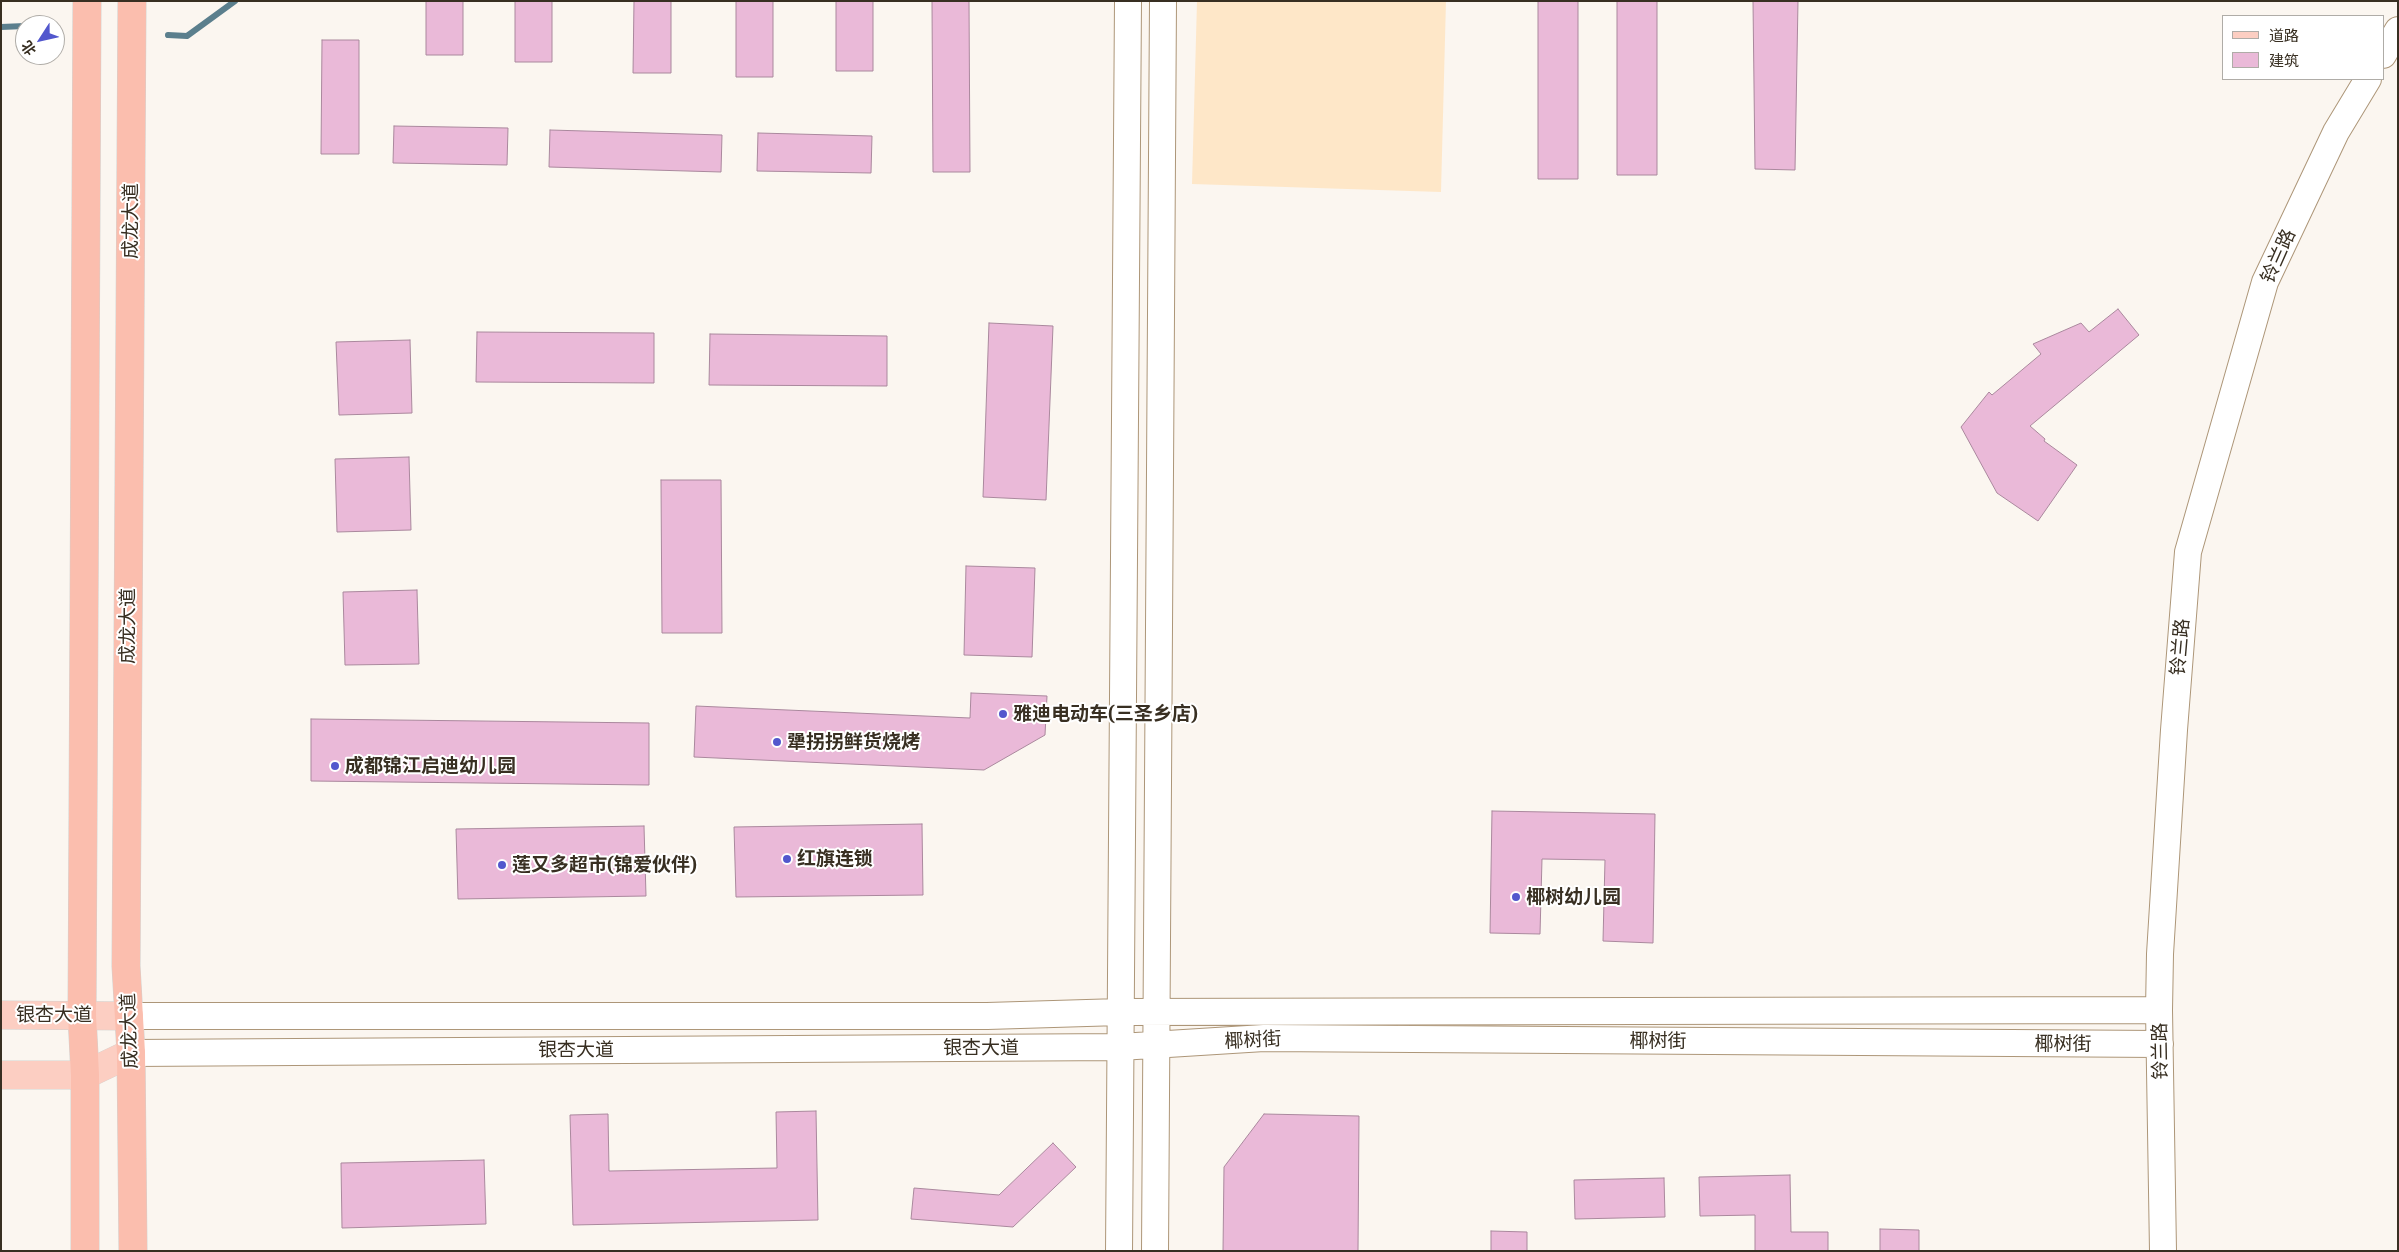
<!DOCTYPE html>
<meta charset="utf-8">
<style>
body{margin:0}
#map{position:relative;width:2399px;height:1252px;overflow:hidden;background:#fbf6f0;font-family:"Exo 2","Noto Sans SC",sans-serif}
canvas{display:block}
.frame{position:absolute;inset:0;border:2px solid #382f22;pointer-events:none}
.legend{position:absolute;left:2222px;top:15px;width:162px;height:65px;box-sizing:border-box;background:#fff;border:1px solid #afaca7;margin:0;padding:6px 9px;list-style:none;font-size:15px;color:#382f22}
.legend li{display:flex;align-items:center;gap:10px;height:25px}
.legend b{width:25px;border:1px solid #afaca7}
.north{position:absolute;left:15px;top:15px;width:50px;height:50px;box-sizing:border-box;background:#fff;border:1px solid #afaca7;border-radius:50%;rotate:235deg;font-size:14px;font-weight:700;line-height:20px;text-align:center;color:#382f22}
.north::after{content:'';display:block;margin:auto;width:18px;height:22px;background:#5257cd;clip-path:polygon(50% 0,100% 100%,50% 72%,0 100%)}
</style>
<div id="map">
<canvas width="2399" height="1252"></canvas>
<div class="frame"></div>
<ul class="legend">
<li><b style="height:6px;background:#fccec2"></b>道路</li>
<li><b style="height:14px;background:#eab9d8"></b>建筑</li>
</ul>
<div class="north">北</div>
</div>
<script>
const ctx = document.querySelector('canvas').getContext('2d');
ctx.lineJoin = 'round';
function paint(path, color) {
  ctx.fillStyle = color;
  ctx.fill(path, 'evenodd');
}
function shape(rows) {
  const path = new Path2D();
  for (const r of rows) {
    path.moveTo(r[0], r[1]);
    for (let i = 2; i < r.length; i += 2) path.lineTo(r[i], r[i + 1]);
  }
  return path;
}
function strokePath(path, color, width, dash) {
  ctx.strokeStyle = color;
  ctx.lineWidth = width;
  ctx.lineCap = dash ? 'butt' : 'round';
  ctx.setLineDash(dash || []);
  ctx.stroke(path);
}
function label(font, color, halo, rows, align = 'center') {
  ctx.font = font + ' "Exo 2","Noto Sans SC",sans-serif';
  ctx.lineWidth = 4;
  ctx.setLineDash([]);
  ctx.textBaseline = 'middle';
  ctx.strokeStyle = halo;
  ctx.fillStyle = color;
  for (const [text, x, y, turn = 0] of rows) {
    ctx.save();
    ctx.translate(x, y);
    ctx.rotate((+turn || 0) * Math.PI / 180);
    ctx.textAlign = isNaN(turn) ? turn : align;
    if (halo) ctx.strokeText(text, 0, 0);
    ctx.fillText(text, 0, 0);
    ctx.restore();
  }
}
const built = shape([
 [1197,1,1446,1,1441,192,1192,184]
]);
const stream = shape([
 [1,27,25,26],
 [168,35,187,36,235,1]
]);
const building = shape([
 [426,1,463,1,463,55,426,55,426,1],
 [515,1,552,1,552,62,515,62,515,1],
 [634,1,671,1,671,73,633,73,634,1],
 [736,1,773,1,773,77,736,77,736,1],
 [836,1,873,1,873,71,836,71,836,1],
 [932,1,969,1,970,172,933,172,932,1],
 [1538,1,1578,1,1578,179,1538,179,1538,1],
 [1617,1,1657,1,1657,175,1617,175,1617,1],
 [1753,1,1798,1,1795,170,1755,169,1753,1],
 [322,40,359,40,359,154,321,154,322,40],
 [394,126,508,128,507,165,393,163,394,126],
 [550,130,722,135,721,172,549,167,550,130],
 [758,133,872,136,871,173,757,171,758,133],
 [2118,309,2139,335,2030,426,2045,439,2044,441,2077,465,2038,521,1997,493,1961,427,1989,392,1992,395,2041,354,2033,344,2081,323,2089,332,2118,309],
 [989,323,1053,326,1046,500,983,497,989,323],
 [477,332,654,333,654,383,476,382,477,332],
 [710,334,887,336,887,386,709,385,710,334],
 [410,340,412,413,339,415,336,342,410,340],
 [409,457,411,530,337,532,335,459,409,457],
 [661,480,721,480,722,633,662,633,661,480],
 [966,566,1035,568,1032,657,964,655,966,566],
 [417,590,419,664,345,665,343,592,417,590],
 [971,693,1047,696,1045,735,984,770,694,757,696,706,970,718,971,693],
 [311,719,649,723,649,785,311,781,311,719],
 [1492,811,1655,814,1653,943,1603,941,1605,860,1542,859,1540,934,1490,933,1492,811],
 [922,824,923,895,736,897,734,827,922,824],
 [644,826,646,896,458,899,456,829,644,826],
 [816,1111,818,1220,573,1225,570,1115,608,1114,609,1171,777,1168,776,1112,816,1111],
 [1264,1114,1359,1116,1358,1251,1223,1251,1224,1167,1264,1114],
 [1053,1143,1076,1167,1013,1227,911,1219,914,1188,999,1195,1053,1143],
 [484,1160,486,1224,342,1228,341,1163,484,1160],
 [1790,1175,1791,1232,1828,1232,1828,1251,1755,1251,1755,1215,1700,1216,1699,1177,1790,1175],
 [1664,1178,1665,1217,1575,1219,1574,1180,1664,1178],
 [1880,1229,1919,1230,1919,1251,1880,1251,1880,1229],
 [1491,1231,1527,1232,1527,1251,1491,1251,1491,1231]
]);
const tertiary = shape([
 [2383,55,2398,30],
 [129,1016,987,1016,1120,1012,2159,1010],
 [131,1053,1120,1047,1264,1038,2160,1044],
 [1119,1251,1128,1],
 [1155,1251,1163,1],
 [2163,1251,2159,1010,2160,954,2174,730,2188,552,2265,282,2336,132,2368,79]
]);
const primary = shape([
 [1,1015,129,1016],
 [1,1075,85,1075,131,1053]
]);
const trunk = shape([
 [132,1,126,966,131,1053,133,1251],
 [85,1251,85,1075,82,1016,87,1]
]);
const markers = [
 [1003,714,5,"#5257cd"],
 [777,742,5,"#5257cd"],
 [335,766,5,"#5257cd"],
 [787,859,5,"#5257cd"],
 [502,865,5,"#5257cd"],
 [1516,897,5,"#5257cd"]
];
const streetNames = [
 ["成龙大道",131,221,-90],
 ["铃兰路",2278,256,-66],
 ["成龙大道",128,626,-90],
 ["铃兰路",2180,647,-85],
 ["银杏大道",54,1015],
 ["成龙大道",129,1031,-92],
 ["椰树街",1253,1040,-3],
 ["椰树街",1658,1041],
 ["椰树街",2063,1044],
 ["银杏大道",981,1048],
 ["银杏大道",576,1050],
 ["铃兰路",2160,1051,-91]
];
const poiNames = [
 ["雅迪电动车(三圣乡店)",1013,714],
 ["犟拐拐鲜货烧烤",787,742],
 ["成都锦江启迪幼儿园",345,766],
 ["红旗连锁",797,859],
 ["莲又多超市(锦爱伙伴)",512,865],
 ["椰树幼儿园",1526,897]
];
paint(built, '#fee7c8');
strokePath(stream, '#5b7f8d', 6);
paint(building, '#eab9d8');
strokePath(building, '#aa889d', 1);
strokePath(tertiary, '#ad9678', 28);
strokePath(primary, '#d3d1ce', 29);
strokePath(trunk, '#d3d1ce', 29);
strokePath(tertiary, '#fff', 26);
strokePath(primary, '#fccec2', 28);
strokePath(trunk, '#fbbeae', 28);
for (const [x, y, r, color] of markers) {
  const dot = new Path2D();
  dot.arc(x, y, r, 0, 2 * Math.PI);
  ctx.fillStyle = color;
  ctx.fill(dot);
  strokePath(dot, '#fff', 2);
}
label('19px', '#382f22', '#fff', streetNames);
label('bold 19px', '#382f22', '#fff', poiNames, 'left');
</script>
